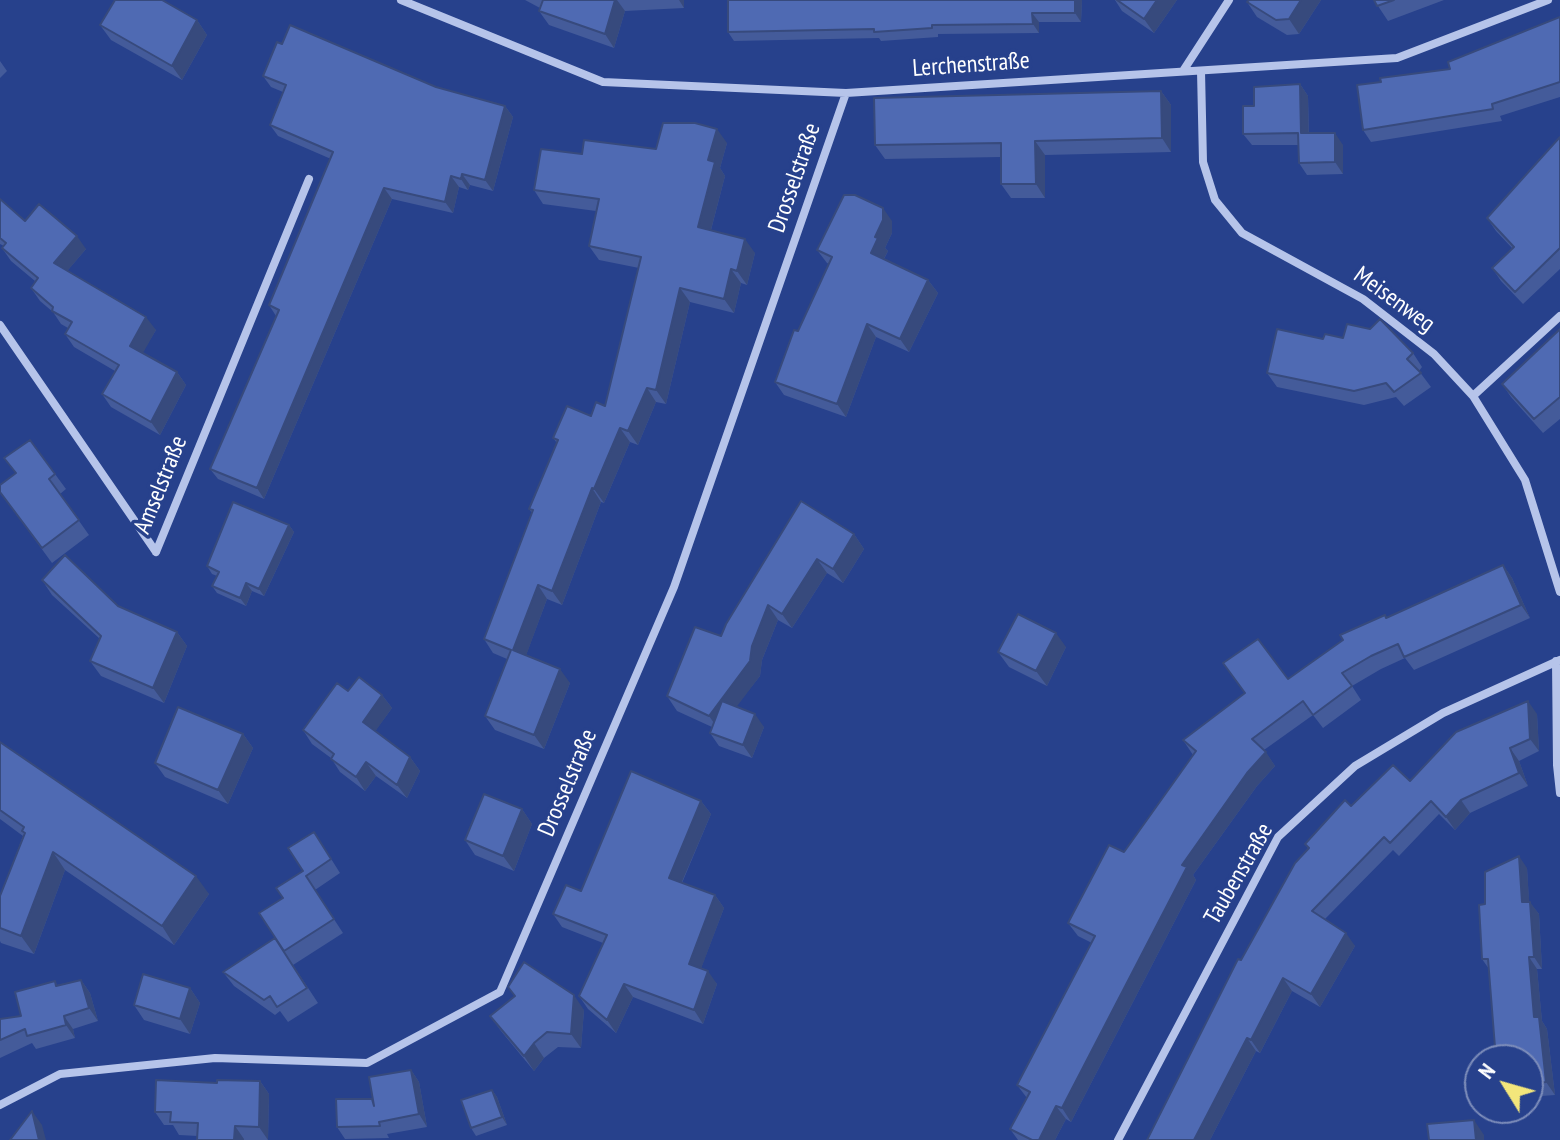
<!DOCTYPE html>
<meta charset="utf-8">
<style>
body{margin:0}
#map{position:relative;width:1560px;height:1140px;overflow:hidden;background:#27418c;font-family:"PT Sans Narrow",sans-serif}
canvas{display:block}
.north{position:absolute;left:1464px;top:1044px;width:80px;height:80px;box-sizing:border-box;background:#27418c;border:2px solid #7d8dba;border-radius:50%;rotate:307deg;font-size:22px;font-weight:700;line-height:32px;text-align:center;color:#fff}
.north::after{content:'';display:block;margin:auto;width:28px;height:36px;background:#f3e67b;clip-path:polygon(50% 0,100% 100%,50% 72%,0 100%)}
</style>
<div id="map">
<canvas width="1560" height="1140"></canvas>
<div class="north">N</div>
</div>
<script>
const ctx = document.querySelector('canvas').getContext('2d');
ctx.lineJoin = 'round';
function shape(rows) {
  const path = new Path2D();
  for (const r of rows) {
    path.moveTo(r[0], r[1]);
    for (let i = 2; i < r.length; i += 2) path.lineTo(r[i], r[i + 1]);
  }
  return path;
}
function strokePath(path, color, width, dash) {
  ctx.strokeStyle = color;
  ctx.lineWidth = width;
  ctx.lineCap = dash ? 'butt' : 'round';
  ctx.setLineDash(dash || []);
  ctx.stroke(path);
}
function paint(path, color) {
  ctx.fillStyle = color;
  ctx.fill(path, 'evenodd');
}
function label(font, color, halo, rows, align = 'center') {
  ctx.font = font + ' "PT Sans Narrow",sans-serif';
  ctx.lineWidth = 7;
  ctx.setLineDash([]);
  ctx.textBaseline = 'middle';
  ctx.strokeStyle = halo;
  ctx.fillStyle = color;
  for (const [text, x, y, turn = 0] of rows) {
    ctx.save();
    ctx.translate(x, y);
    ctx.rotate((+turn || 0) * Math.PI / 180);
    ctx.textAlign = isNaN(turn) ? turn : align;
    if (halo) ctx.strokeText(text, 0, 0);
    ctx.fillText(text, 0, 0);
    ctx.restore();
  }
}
const minor = shape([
 [401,0,603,82,846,93,1397,58,1548,0],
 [1183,71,1229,0],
 [1201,71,1203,162,1215,200,1242,233,1363,299,1434,354,1473,396,1525,480,1560,592],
 [0,325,156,552],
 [1473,396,1560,316],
 [156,552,309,179],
 [1556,661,1557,765,1560,793],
 [0,1105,60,1074,215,1058,367,1063,500,992,674,587,846,93],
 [1118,1140,1278,837,1355,766,1443,713,1560,660]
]);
const wall = shape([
 [525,0,684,0,684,8,625,11,614,48,549,25,539,11,540,8],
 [728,0,1082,0,1081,22,1039,22,1039,33,938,34,938,37,881,41,879,38,734,41,728,32],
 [1115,0,1177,0,1154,33,1122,11],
 [1321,0,1299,34,1287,35,1257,17,1247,2],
 [1374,0,1444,0,1388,21],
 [1560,17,1560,97,1500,116,1502,121,1371,142,1363,130,1381,82,1450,69],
 [197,20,207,35,182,80,111,40,100,25],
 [0,61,7,71,0,78],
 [263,76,436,87,505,106,513,117,493,191,470,185,468,190,459,187,453,213,392,199,264,499,218,479,210,469,276,316,269,305,331,159,278,136,270,125,283,92,271,87],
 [1300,84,1308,96,1309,133,1343,145,1343,174,1307,175,1299,163,1299,145,1252,145,1243,134,1254,106],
 [1161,91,1171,105,1171,152,1045,155,1045,198,1011,198,1001,184,1001,157,885,159,875,145],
 [1560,137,1560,269,1523,304,1501,281,1492,268,1512,248,1496,231,1487,218],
 [727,143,720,168,725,176,711,230,755,253,747,285,741,283,734,313,690,302,666,404,656,402,638,445,630,442,604,503,601,502,562,605,547,599,526,655,570,683,544,749,495,730,485,716,507,659,493,653,484,639,532,513,529,509,557,443,553,438,591,416,605,406,639,268,599,260,589,246,596,211,543,204,534,190,582,154],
 [0,199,25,221,86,249,67,271,156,330,142,353,177,372,186,385,160,435,111,407,102,394,115,371,74,347,65,334,68,328,61,324,53,312,40,301,31,288,35,281,11,261,2,248,4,246,0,244],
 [892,221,892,233,885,248,888,251,884,259,928,280,938,293,909,352,876,337,846,417,784,395,775,382,829,264,827,263,817,250],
 [1560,329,1560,419,1543,433,1511,397,1502,384],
 [1323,339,1413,353,1422,367,1419,371,1431,387,1404,406,1396,397,1364,405,1277,387,1267,373],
 [30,440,66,489,60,494,89,535,52,563,0,492,15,474],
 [801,501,854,534,864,549,843,583,827,573,792,628,778,620,762,660,760,676,736,706,764,727,752,758,719,746,710,733,712,727,677,711,667,696,721,636],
 [289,525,294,532,264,596,252,591,246,606,217,593,212,586,217,576,212,574,207,566],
 [1503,565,1512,578,1530,618,1414,670,1405,658,1381,669,1352,686,1361,700,1323,728,1313,715,1264,750,1275,766,1257,786,1193,875,1196,880,1071,1122,1066,1119,1055,1140,1018,1140,1010,1129,1027,1098,1017,1085,1092,943,1078,936,1068,923,1124,852,1193,755,1183,740,1288,679,1387,618],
 [42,580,118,606,177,632,187,646,164,703,101,676,90,661,100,639,52,595],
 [1066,647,1047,686,1009,667,998,652],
 [348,691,382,695,392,708,375,731,410,757,420,771,407,798,376,776,365,791,340,772,331,758,312,744,303,730],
 [1537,714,1539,751,1519,761,1528,786,1470,813,1455,830,1439,814,1399,856,1393,850,1325,919,1355,946,1320,1007,1292,991,1260,1053,1256,1051,1210,1140,1241,960,1308,849,1305,844,1351,806,1410,781],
 [243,734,253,748,228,804,165,777,155,763],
 [0,742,209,894,174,945,65,870,34,954,1,943,0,941,0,896,23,836,0,819],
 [701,801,711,814,682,883,715,895,724,908,701,968,717,984,703,1024,633,997,616,1033,588,1009,579,996,603,943,562,927,553,914,581,891],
 [522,809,532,824,514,871,475,855,465,840],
 [323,846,340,873,315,890,343,933,293,965,287,956,318,1003,288,1022,280,1011,275,1015,234,986,223,972,275,938,283,898],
 [1527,868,1529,902,1539,914,1542,969,1537,969,1542,1021,1547,1029,1555,1095,1528,1097,1528,1060,1489,969,1482,959,1485,904],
 [81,980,90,993,98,1021,73,1029,75,1038,36,1049,32,1043,0,1058,0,1019,21,1016,55,981,57,985],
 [508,987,584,1010,581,1048,558,1047,544,1058,534,1071,501,1031,490,1016,515,997],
 [190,988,200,1003,190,1034,144,1020,134,1005],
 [411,1070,419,1082,427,1127,387,1134,389,1138,345,1139,337,1127],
 [260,1081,269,1094,268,1140,197,1140,198,1136,179,1135,173,1125,164,1125,155,1112,217,1083],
 [492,1090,497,1097,507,1125,476,1136,471,1128]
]);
const shadedWall = shape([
 [615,0,617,0,625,11,614,48,605,34],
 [679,0,684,0,684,8],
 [1075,0,1082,0,1081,22,1075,13],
 [1157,0,1177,0,1154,33,1144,19],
 [1301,0,1321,0,1299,34,1289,19],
 [1032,13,1039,22,1039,33,1033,24],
 [197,20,207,35,182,80,172,66],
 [1300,84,1308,96,1309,145,1301,133],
 [1161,91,1171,105,1171,152,1162,138],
 [505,106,513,117,493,191,485,180],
 [717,129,727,143,720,168,725,176,708,241,698,227,708,160],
 [1335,133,1343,145,1343,174,1335,162],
 [1035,141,1045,155,1045,198,1036,184],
 [462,174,470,185,468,190,461,179],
 [451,176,459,187,453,213,445,202],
 [384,188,392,199,264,499,257,488],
 [883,208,892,221,892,233,885,248,888,251,880,266,871,253],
 [77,236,86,249,63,276,54,263],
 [745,239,755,253,747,285,737,271],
 [731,269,741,283,734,313,724,299],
 [928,280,938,293,909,352,900,339],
 [680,288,690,302,666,404,656,390],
 [146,317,156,330,139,360,130,346],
 [867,324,876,337,846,417,837,404],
 [177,372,186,385,160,435,151,422],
 [647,388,656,402,638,445,628,431],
 [620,428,630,442,604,503,594,489],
 [592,488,601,502,562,605,552,591],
 [289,525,294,532,264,596,259,589],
 [854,534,864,549,843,583,833,569],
 [817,559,827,573,792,628,782,614],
 [1503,565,1512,578,1530,618,1521,605],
 [246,583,252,591,246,606,240,598],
 [538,585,547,599,523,664,513,650],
 [768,605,778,620,762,660,760,676,719,730,709,716,752,646],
 [177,632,187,646,164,703,153,688],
 [1056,633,1066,647,1047,686,1036,671],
 [560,669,570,683,544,749,534,735],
 [382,695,392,708,372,736,363,722],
 [1528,701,1537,714,1539,751,1530,739],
 [755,714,764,727,752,758,743,745],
 [243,734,253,748,228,804,218,790],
 [1510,748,1519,761,1528,786,1519,773],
 [1266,752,1275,766,1257,786,1193,875,1196,880,1071,1122,1062,1108,1182,865,1247,773],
 [410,757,420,771,407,798,397,785],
 [366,762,376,776,365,791,356,777],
 [1461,800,1470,813,1455,830,1446,817],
 [701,801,711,814,678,891,669,878],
 [522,809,532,824,514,871,503,856],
 [53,852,65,870,34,954,21,936],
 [1519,856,1527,868,1530,914,1522,902],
 [196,876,209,894,174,945,162,926],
 [715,895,724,908,698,977,689,964],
 [1530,902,1539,914,1542,969,1534,957],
 [1346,933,1355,946,1320,1007,1311,994],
 [1529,957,1537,969,1542,1021,1547,1029,1555,1095,1546,1082,1534,1017],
 [708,971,717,984,703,1024,694,1010],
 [1283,978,1292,991,1260,1053,1251,1040],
 [81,980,90,993,98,1021,89,1008],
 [624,984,633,997,616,1033,607,1020],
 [190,988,200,1003,190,1034,180,1019],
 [574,995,584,1010,581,1048,571,1034],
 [64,1016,73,1029,75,1038,66,1025],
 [1247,1038,1256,1051,1210,1140,1194,1140],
 [534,1043,544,1058,534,1071,524,1056],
 [411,1070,419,1082,427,1127,419,1114],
 [260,1081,269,1094,268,1140,259,1127],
 [492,1090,497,1097,507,1125,502,1117],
 [1056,1106,1066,1119,1055,1140,1039,1140],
 [32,1111,42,1125,46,1140,39,1140],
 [1474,1120,1484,1135,1484,1140,1476,1140],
 [235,1126,244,1139,244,1140,234,1140]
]);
const building = shape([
 [115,0,162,0,197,20,172,66,100,25,115,0],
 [543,0,615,0,605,34,539,11,543,0],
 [728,0,1075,0,1075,13,1032,13,1033,24,932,25,932,28,874,32,874,29,728,32,728,0],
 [1117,0,1157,0,1144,19,1117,0],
 [1249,0,1301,0,1289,19,1276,20,1247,2,1249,0],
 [1374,0,1394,0,1377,6,1374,0],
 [1560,17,1560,82,1492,104,1493,109,1363,130,1357,85,1381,82,1380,78,1450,69,1448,62,1560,17],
 [290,25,436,87,505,106,485,180,462,174,461,179,451,176,445,202,384,188,257,488,210,469,279,310,269,305,333,152,270,125,286,85,263,76,277,42,282,44,290,25],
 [1300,84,1301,133,1335,133,1335,162,1299,163,1298,133,1243,134,1243,106,1254,106,1254,87,1300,84],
 [1161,91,1162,138,1035,141,1036,184,1001,184,1001,143,875,145,874,98,1161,91],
 [663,123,695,123,717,129,708,160,715,162,698,227,745,239,737,271,731,269,724,299,680,288,656,390,647,388,628,431,620,428,594,489,592,488,552,591,538,585,513,650,560,669,534,735,485,716,511,650,484,639,533,510,529,509,558,440,553,438,567,406,591,416,596,402,605,406,641,257,589,246,599,199,534,190,541,149,582,154,584,140,656,149,663,123],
 [1560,137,1560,248,1515,292,1492,268,1514,247,1487,218,1560,137],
 [844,195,855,195,883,208,883,220,875,237,878,238,871,253,928,280,900,339,867,324,837,404,775,382,794,330,798,331,832,257,817,250,844,195],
 [0,199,25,221,39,204,77,236,54,263,146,317,130,346,177,372,151,422,102,394,119,365,65,334,72,322,52,311,53,307,31,288,38,278,2,248,6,243,0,238,0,199],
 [1380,319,1413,353,1407,359,1421,373,1394,392,1386,383,1354,391,1267,373,1277,329,1323,339,1325,334,1343,338,1347,324,1370,329,1380,319],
 [1560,329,1560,397,1534,419,1502,384,1560,329],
 [30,440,55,474,49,479,79,520,42,548,0,492,0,485,16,473,4,458,30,440],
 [801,501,854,534,833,569,817,559,782,614,768,605,752,646,750,661,709,716,667,696,695,627,721,636,726,624,801,501],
 [233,502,289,525,259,589,246,583,240,598,212,586,219,572,207,566,233,502],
 [65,555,118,606,177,632,153,688,90,661,101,636,42,580,65,555],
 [1503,565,1521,605,1404,657,1398,644,1371,656,1342,673,1352,686,1313,715,1303,701,1252,739,1266,752,1247,773,1182,865,1187,867,1062,1108,1056,1106,1039,1140,1032,1140,1010,1129,1030,1092,1017,1085,1095,936,1068,923,1109,845,1124,852,1196,751,1183,740,1245,693,1223,663,1258,639,1288,679,1343,640,1340,635,1385,615,1386,618,1503,565],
 [1018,614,1056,633,1036,671,998,652,1018,614],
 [359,677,382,695,363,722,410,757,397,785,366,762,356,777,331,759,334,754,303,730,337,683,348,691,359,677],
 [722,701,755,714,743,745,710,733,722,701],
 [1528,701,1530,739,1510,748,1519,773,1461,800,1446,817,1431,801,1390,843,1384,837,1312,911,1346,933,1311,994,1283,978,1251,1040,1247,1038,1194,1140,1147,1140,1238,959,1241,960,1295,863,1309,848,1305,844,1345,800,1351,806,1393,765,1410,781,1456,732,1528,701],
 [178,707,243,734,218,790,155,763,178,707],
 [0,742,196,876,162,926,53,852,21,936,0,928,0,896,25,833,22,831,24,827,0,810,0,742],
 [631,771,701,801,669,878,715,895,689,964,708,971,694,1010,624,984,607,1020,579,996,607,935,553,914,566,885,581,891,631,771],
 [484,794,522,809,503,856,465,840,484,794],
 [314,832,331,859,306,876,334,919,284,951,259,913,283,898,276,888,303,871,288,848,314,832],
 [1519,856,1522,902,1530,902,1534,957,1529,957,1534,1017,1539,1017,1546,1082,1528,1084,1528,1060,1496,1060,1488,959,1482,959,1479,905,1485,904,1485,872,1519,856],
 [275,938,307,988,277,1007,270,996,264,1000,223,972,275,938],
 [524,962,574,995,571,1034,547,1032,534,1043,524,1056,490,1016,515,996,508,987,524,962],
 [143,974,190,988,180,1019,134,1005,143,974],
 [81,980,89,1008,64,1016,66,1025,27,1036,25,1029,0,1040,0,1019,21,1016,15,992,55,981,56,986,81,980],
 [411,1070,419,1114,379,1122,380,1126,337,1127,336,1099,372,1099,374,1106,369,1077,411,1070],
 [156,1080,217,1083,217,1080,260,1081,259,1127,235,1126,234,1140,197,1140,198,1123,170,1122,171,1112,155,1112,156,1080],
 [492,1090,502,1117,471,1128,461,1100,492,1090],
 [32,1111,39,1140,10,1140,32,1111],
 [1474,1120,1476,1140,1429,1140,1427,1124,1474,1120]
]);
const streetNames = [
 ["Lerchenstraße",971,65,-4],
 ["Drosselstraße",795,178,-71],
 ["Meisenweg",1394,300,36],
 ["Amselstraße",161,485,-68],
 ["Drosselstraße",568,783,-67],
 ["Taubenstraße",1239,874,-60]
];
strokePath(minor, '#b6c4ea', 8);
paint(wall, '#445b9a');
paint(shadedWall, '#374a7d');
paint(building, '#4f6ab3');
strokePath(building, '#374a7d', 2);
label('24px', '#fff', '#27418c', streetNames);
</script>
